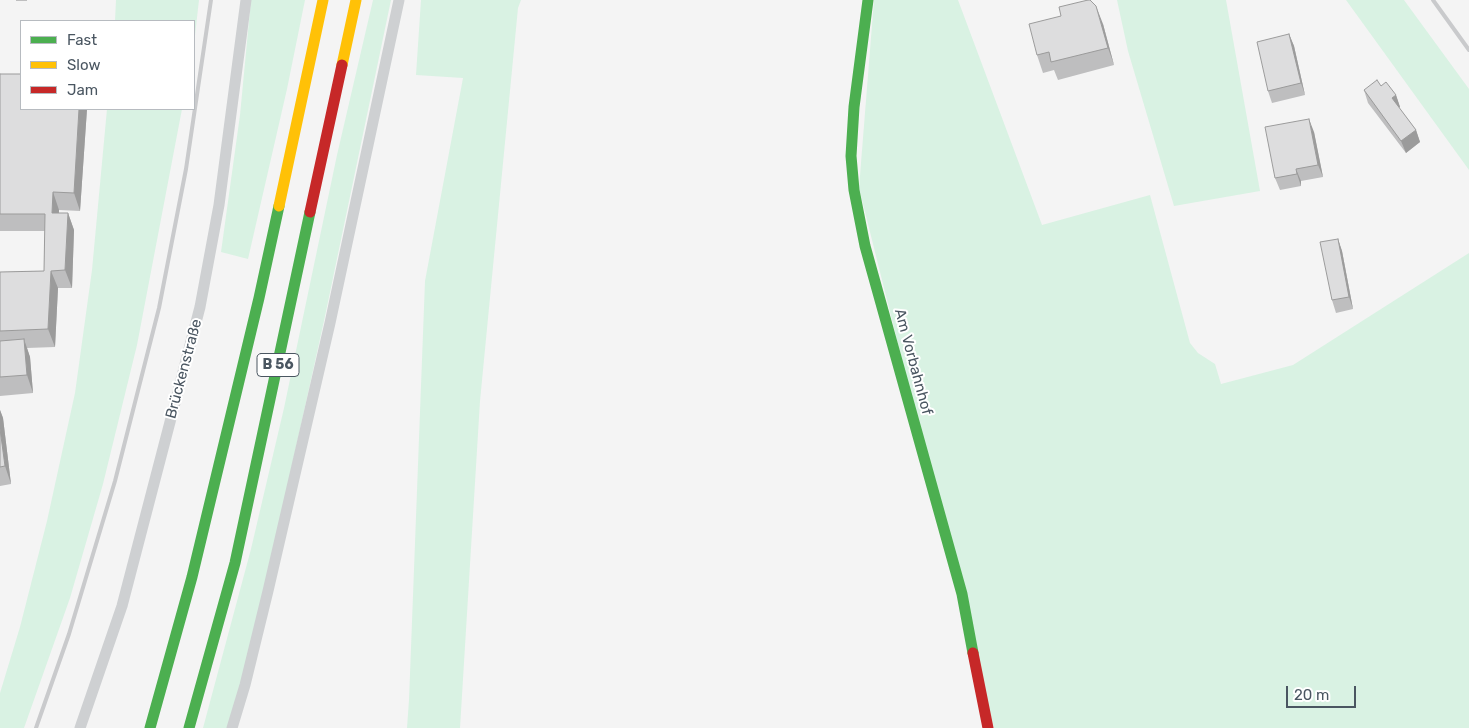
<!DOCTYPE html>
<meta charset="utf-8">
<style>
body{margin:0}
#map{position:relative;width:1469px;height:728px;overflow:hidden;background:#f4f4f4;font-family:Rubik,sans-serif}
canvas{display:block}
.legend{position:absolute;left:20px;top:20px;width:175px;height:90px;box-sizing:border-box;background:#fff;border:1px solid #b7bbc0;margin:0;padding:6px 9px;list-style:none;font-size:15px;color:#4a5661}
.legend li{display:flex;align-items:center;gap:10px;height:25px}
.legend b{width:25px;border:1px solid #b7bbc0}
.scale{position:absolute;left:1286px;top:686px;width:70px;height:22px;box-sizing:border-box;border:2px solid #4a5661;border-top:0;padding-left:6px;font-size:15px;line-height:18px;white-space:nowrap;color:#4a5661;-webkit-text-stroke:4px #fff;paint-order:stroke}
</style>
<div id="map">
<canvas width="1469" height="728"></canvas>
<ul class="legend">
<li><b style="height:6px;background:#4caf50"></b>Fast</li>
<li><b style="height:6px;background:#ffc107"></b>Slow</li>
<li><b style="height:6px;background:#c62828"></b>Jam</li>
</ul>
<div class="scale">20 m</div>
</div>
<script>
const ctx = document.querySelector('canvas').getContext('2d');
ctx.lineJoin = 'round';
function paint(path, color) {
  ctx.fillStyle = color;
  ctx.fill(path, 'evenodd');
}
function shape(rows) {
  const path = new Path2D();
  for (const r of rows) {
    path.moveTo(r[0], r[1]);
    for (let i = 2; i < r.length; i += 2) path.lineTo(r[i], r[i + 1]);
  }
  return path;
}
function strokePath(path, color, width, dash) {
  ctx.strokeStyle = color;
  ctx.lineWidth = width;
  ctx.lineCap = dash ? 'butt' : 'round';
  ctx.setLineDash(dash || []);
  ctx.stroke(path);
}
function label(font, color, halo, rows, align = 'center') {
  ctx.font = font + ' Rubik,sans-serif';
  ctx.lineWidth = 4;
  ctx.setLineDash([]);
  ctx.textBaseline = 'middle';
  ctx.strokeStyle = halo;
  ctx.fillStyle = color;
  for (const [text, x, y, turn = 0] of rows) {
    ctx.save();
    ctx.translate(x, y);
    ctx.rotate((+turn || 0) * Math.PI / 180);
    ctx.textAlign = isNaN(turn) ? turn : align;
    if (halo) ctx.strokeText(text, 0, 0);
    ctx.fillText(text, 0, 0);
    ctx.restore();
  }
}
const green = shape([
 [116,0,199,0,194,44,194,21,115,21],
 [251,0,305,0,287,89,248,259,221,252,240,115],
 [373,0,391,0,324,321,264,592,241,684,227,728,203,728,251,549,284,408,337,155],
 [421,0,521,0,518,8,480,401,460,728,407,728,409,700,425,281,463,78,416,75],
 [874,0,958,0,1042,225,1150,195,1190,343,1198,353,1215,364,1221,384,1293,365,1469,253,1469,728,994,728,859,188],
 [1117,0,1226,0,1260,191,1174,206,1128,51],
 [1346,0,1404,0,1469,89,1469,170],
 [107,109,182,109,137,345,103,484,70,598,24,728,0,728,0,693,20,627,47,521,75,393,92,270]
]);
const lane = shape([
 [80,728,122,606,200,307,219,205,246,0],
 [232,728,245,685,268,591,330,323,399,0]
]);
const fast = shape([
 [868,0,854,107,851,156,854,190,865,246,962,594,973,653],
 [150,728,192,577,259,298,279,206],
 [189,728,235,563,310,212]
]);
const slow = shape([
 [342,65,356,0],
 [279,206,323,0]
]);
const jam = shape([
 [310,212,342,65],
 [973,653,988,728]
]);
const rail = shape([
 [1433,0,1469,50],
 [36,728,69,634,115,481,159,308,186,169,211,0]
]);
const wall = shape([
 [16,0,27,0,27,1,16,1],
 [1103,24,1114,65,1058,80,1054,70,1043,73,1037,55],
 [1289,34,1294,46,1305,95,1272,103,1268,91],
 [0,74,87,109,80,211,59,210,59,213,68,213,74,230,72,288,58,288,55,347,27,348,30,357,33,393,0,396,0,272,44,271,45,231,0,231],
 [1364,90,1396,95,1400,107,1399,108,1416,130,1420,142,1406,153,1368,103],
 [1314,132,1323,177,1301,181,1301,186,1280,190,1275,178],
 [1338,239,1342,251,1353,309,1336,313,1332,300],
 [0,410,3,418,11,484,0,486]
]);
const shadedWall = shape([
 [1096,6,1103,24,1114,65,1108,48],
 [1289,34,1294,46,1305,95,1301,83],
 [1396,95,1400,107,1396,110,1392,98],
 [79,109,87,109,80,211,74,193],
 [1309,119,1314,132,1323,177,1318,165],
 [1416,130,1420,142,1406,153,1401,141],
 [1296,169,1301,181,1301,186,1297,174],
 [53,192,59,210,58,231,52,213],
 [68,213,74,230,72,288,65,270],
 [1338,239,1342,251,1353,309,1349,297],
 [51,271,58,288,55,347,48,329],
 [24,339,30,357,33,393,27,375],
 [0,410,3,418,11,484,5,466,0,429]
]);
const building = shape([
 [1088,0,1090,0,1096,6,1108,48,1051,62,1049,52,1037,55,1029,24,1061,16,1059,7,1088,0],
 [1289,34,1301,83,1268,91,1257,42,1289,34],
 [0,74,21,74,21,109,79,109,74,193,53,192,52,213,68,213,65,270,51,271,48,329,0,331,0,272,44,271,45,214,0,214,0,74],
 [1377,80,1381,86,1386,82,1396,95,1392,98,1416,130,1401,141,1364,90,1377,80],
 [1309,119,1318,165,1296,169,1297,174,1275,178,1265,127,1309,119],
 [1338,239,1349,297,1332,300,1320,242,1338,239],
 [24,339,27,375,0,377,0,341,24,339],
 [0,429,5,466,0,467,0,429]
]);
const shields = [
 [278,365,42]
];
const shieldNames = [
 ["B 56",278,365]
];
const streetNames = [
 ["Am Vorbahnhof",913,362,75],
 ["Brückenstraße",184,369,-75]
];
paint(green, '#d9f2e3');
strokePath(lane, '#ced0d2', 11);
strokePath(fast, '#4caf50', 11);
strokePath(slow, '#ffc107', 11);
strokePath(jam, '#c62828', 11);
strokePath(rail, '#c9cacc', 4);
paint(wall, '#bebebf');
paint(shadedWall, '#9b9b9b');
paint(building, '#ddddde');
strokePath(building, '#9b9b9b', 1);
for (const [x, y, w] of shields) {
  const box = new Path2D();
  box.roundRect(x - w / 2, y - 11.5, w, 23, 4);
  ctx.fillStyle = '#fff';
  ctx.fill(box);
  strokePath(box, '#4a5661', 1);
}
label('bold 14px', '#4a5661', null, shieldNames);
label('15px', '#4a5661', '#fff', streetNames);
</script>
